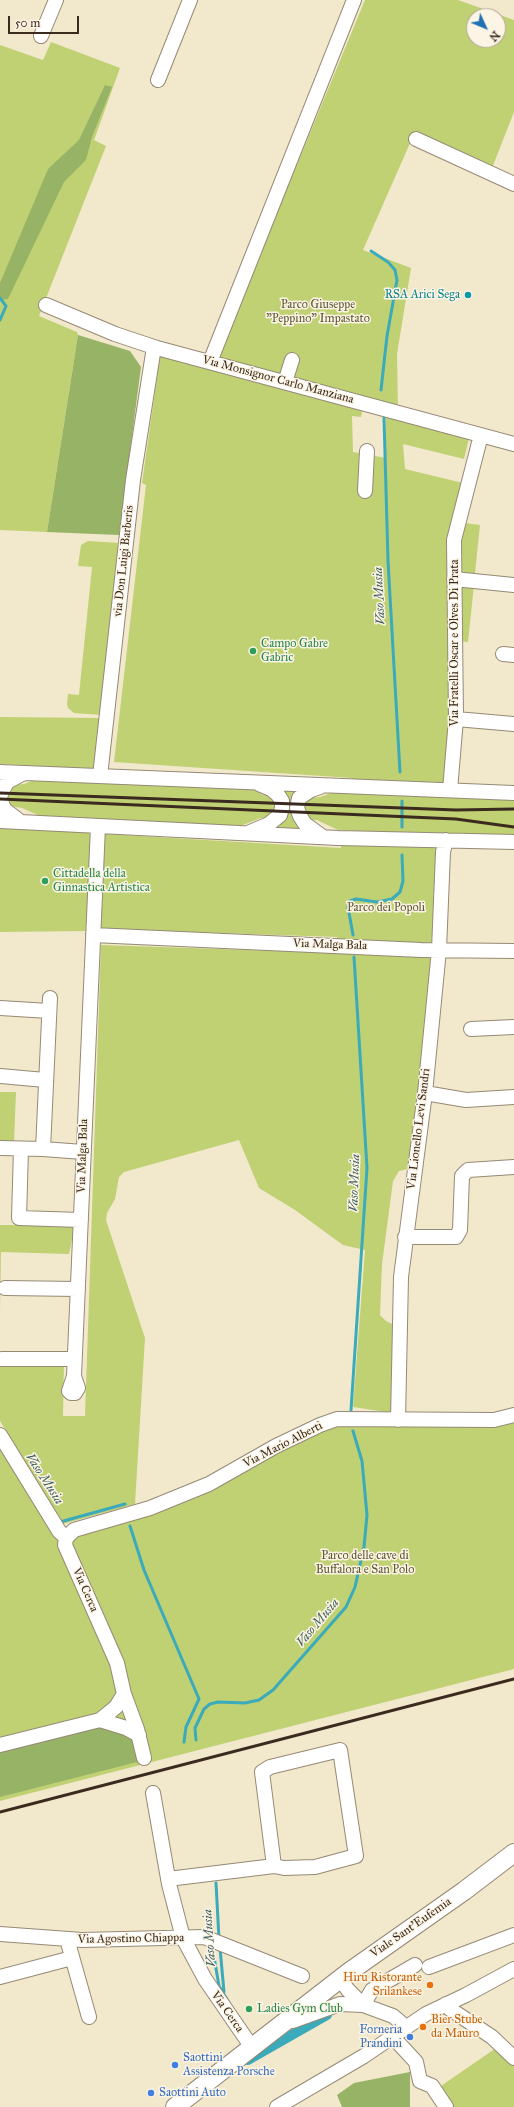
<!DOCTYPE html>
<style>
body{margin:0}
#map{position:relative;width:514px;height:2107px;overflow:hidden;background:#f2e8cc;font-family:"IM FELL Great Primer",serif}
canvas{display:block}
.north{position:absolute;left:466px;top:8px;width:40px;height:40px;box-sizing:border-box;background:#fcf5e5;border:1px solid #afa495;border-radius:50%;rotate:134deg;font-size:11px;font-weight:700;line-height:16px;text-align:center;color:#3b2a1e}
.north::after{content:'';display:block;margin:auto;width:14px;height:18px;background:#1f6fb2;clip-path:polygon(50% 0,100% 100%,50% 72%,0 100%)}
.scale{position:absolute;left:8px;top:16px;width:71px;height:18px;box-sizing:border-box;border:2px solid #3b2a1e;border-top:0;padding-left:5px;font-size:12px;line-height:14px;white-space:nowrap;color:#3b2a1e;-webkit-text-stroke:3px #fcf5e5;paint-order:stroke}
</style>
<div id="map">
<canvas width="514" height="2107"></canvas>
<div class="north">N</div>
<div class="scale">50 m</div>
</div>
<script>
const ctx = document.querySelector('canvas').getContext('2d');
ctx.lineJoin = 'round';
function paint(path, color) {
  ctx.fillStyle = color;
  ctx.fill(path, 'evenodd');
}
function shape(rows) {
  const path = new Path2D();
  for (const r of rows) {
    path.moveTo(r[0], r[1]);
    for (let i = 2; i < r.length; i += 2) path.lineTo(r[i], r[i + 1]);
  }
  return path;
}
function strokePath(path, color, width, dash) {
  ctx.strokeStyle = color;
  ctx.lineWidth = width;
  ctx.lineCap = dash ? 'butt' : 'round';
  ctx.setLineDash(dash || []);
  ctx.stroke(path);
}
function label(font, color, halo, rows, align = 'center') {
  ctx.font = font + ' "IM FELL Great Primer",serif';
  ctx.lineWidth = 3;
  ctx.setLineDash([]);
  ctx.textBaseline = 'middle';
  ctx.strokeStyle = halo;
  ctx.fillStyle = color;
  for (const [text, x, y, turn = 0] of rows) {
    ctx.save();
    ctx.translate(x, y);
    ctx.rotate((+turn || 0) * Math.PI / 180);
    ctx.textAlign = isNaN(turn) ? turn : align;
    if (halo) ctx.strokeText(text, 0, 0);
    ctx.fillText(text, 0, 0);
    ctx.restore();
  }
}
const green = shape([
 [365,0,458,0,514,20,514,112,492,168,414,134,363,250,411,268,397,354,398,412,222,365,219,353],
 [474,16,498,16,498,40,474,40],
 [51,42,120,68,94,140,106,146,39,316,77,332,78,335,47,532,0,530,0,45,43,60],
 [157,355,358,405,362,412,361,417,352,416,353,452,386,458,386,415,469,438,464,459,403,444,405,469,463,483,450,714,444,781,437,786,352,782,352,778,114,762,146,485,142,483,158,371,155,370],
 [465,523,480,525,475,573,460,574,459,541],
 [88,541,119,543,101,715,74,713,68,708,67,704,68,694,79,695,92,567,78,566,81,545],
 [458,585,474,585,468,642,458,641],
 [0,717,100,718,93,769,0,764],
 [44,776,244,784,263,795,272,796,278,808,269,818,261,818,240,826,42,817,22,808,10,806,4,796,13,785,24,784],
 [278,786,305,788,291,808,292,818,302,829,274,827,281,824,286,819,288,808],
 [342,789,514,799,514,839,338,830,317,820,308,820,301,807,308,798,320,797],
 [0,825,93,831,88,931,0,932],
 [105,834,341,848,341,842,436,844,431,959,419,1093,408,1169,399,1171,393,1181,382,1264,380,1315,386,1321,394,1325,393,1413,353,1407,365,1250,343,1245,295,1210,259,1188,239,1140,124,1172,119,1177,115,1199,107,1213,106,1220,145,1338,135,1504,63,1524,0,1421,0,1359,64,1360,63,1416,85,1416,101,945,338,953,337,937,101,929],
 [0,1092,16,1092,14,1142,0,1141],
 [0,1225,75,1225,69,1254,1,1252,0,1312],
 [514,1420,514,1669,0,1801,0,1442,58,1536,147,1510,337,1422],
 [499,2046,514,2062,514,2107,451,2107,438,2088]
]);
const forest = shape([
 [105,85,112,87,92,137,86,160,64,182,8,299,0,300,0,283,48,169,79,140],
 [78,335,130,351,141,367,119,535,47,532],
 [99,1727,129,1736,136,1742,141,1761,0,1797,0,1750],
 [410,2072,410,2107,342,2107,337,2095,354,2083]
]);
const stream = shape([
 [371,251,388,262,395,270,397,280,387,336,381,390],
 [0,298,6,306,0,320],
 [384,418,388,561,400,772],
 [402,801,402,827],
 [353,935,348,907,350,901,356,899,377,902,392,899,400,892,403,881,402,855],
 [351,1410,367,1168,354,957],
 [59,1521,60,1522,125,1504],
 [130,1526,144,1570,199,1699,186,1727,184,1742],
 [196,1740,195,1728,204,1709,210,1704,218,1702,245,1703,259,1700,273,1690,346,1607,355,1587,364,1547,367,1515,362,1461,353,1431],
 [216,1883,219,1939],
 [212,1926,212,1936],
 [212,1945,219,1986,228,2001],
 [220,1948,224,1992]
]);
const canal = shape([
 [248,2060,327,2015]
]);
const minor = shape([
 [41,36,56,0],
 [158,80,190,0],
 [416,139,514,184],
 [46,305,115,334,157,348,514,444],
 [210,362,354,0],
 [285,382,292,360],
 [365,491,367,451],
 [454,579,514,585],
 [503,654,514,655],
 [456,719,514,724],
 [0,772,514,793],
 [100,776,133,480,154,347],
 [320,787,311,790,299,798,297,808,300,816,305,824,323,837],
 [450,790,456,719,454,540,481,435],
 [0,796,7,782,22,774],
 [0,798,4,809,21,822],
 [0,821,338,838,514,842],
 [250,832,269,824,280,815,282,808,282,801,278,795,271,789,259,784],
 [93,935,421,950,514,951],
 [50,998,43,1149,83,1152],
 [0,1008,49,1011],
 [471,1029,514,1027],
 [0,1076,45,1080],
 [425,1093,466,1100,514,1097],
 [0,1148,43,1149],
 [21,1149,19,1218,81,1220],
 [405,1237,456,1237,460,1230,462,1176,468,1170,514,1167],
 [5,1288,78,1289],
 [2,1359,74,1359],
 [74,1376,78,1388,75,1393,71,1393,69,1391,74,1376,98,826],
 [398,1420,401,1277,425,1093,439,950,443,852,446,840],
 [0,1435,59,1531,66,1538,65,1545,117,1663,124,1694,137,1729,144,1758],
 [66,1538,74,1530,150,1508,209,1484,276,1446,320,1425,337,1419,494,1420,514,1415],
 [100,1720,126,1728,139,1735],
 [0,1745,100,1720,116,1707,124,1694],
 [153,1793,169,1884,183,1938,205,1979,251,2046],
 [168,1879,274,1866,284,1868,315,1867,356,1856,340,1750,270,1767,262,1772,274,1866],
 [0,1934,82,1940,204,1937,302,1976],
 [67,1939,89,2017],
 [429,1967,514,1935],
 [0,1977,72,1958],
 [340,1979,348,1990,363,2005],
 [446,2004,450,2009,492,2037,514,2058],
 [363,2005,372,1990,415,1965],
 [293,2021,340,2004,363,2005,393,2016,406,2027],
 [392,2036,416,2062,420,2081,432,2086,446,2107],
 [277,2107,364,2056,426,2014,466,1995,514,1969]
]);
const major = shape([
 [175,2107,349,1972,464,1891,514,1853]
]);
const rail = shape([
 [0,793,456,810,514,809],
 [0,799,456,819,514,827],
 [0,1812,514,1679]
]);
const markers = [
 [468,295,4,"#0f9aa8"],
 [253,651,4,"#2e9e5b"],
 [45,881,4,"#2e9e5b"],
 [430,1985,4,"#e8710a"],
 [249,2009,4,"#2e9e5b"],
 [423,2027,4,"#e8710a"],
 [410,2037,4,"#3f7fe0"],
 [175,2065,4,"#3f7fe0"],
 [151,2093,4,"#3f7fe0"]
];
const cultureNames = [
 ["RSA Arici Sega",460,295]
];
const parkNames = [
 ["Parco Giuseppe",318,305],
 ["\"Peppino\" Impastato",318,319],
 ["Parco dei Popoli",386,908],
 ["Parco delle cave di",365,1556],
 ["Buffalora e San Polo",365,1570]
];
const streetNames = [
 ["Via Monsignor Carlo Manziana",278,380,15],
 ["via Don Luigi Barberis",124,561,-84],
 ["Via Fratelli Oscar e Olves Di Prata",455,643,-90],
 ["Via Malga Bala",330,945,2],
 ["Via Lionello Levi Sandri",419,1129,-83],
 ["Via Malga Bala",83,1156,-88],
 ["Via Mario Alberti",283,1445,-27],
 ["Via Cerca",85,1590,66],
 ["Viale Sant'Eufemia",411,1928,-35],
 ["Via Agostino Chiappa",131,1939,-1],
 ["Via Cerca",227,2012,55]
];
const leisureNames = [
 ["Campo Gabre",261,644],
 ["Gabric",261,658],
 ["Cittadella della",53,874],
 ["Ginnastica Artistica",53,888],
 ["Ladies Gym Club",257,2009]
];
const foodNames = [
 ["Hiru Ristorante",422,1978],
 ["Srilankese",422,1992],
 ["Bier Stube",431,2020,"left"],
 ["da Mauro",431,2034,"left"]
];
const shopNames = [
 ["Forneria",402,2030,"right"],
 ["Prandini",402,2044,"right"],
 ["Saottini",183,2058],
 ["Assistenza Porsche",183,2072],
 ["Saottini Auto",159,2093]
];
const waterNames = [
 ["Vaso Musia",380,596,-93],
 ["Vaso Musia",355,1183,-88],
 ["Vaso Musia",44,1479,57],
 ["Vaso Musia",318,1623,-50],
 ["Vaso Musia",210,1938,-94]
];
paint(green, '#bfd173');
paint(forest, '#97b365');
strokePath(stream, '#3baaba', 3);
strokePath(canal, '#3baaba', 10);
strokePath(minor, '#968975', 16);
strokePath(major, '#968975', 20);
strokePath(minor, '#fff', 14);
strokePath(major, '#fff', 18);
strokePath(rail, '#3b2a1e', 3);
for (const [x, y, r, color] of markers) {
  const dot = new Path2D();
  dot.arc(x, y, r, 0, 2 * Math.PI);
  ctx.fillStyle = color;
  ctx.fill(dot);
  strokePath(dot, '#fcf5e5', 1.5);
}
label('12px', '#0d838f', '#fcf5e5', cultureNames, 'right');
label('12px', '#5c5433', '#fcf5e5', parkNames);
label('12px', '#3b2a1e', '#fcf5e5', streetNames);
label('12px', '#27864d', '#fcf5e5', leisureNames, 'left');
label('12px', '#c56008', '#fcf5e5', foodNames, 'right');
label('12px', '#366cbe', '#fcf5e5', shopNames, 'left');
label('italic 13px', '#3b5d5c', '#fcf5e5', waterNames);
</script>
